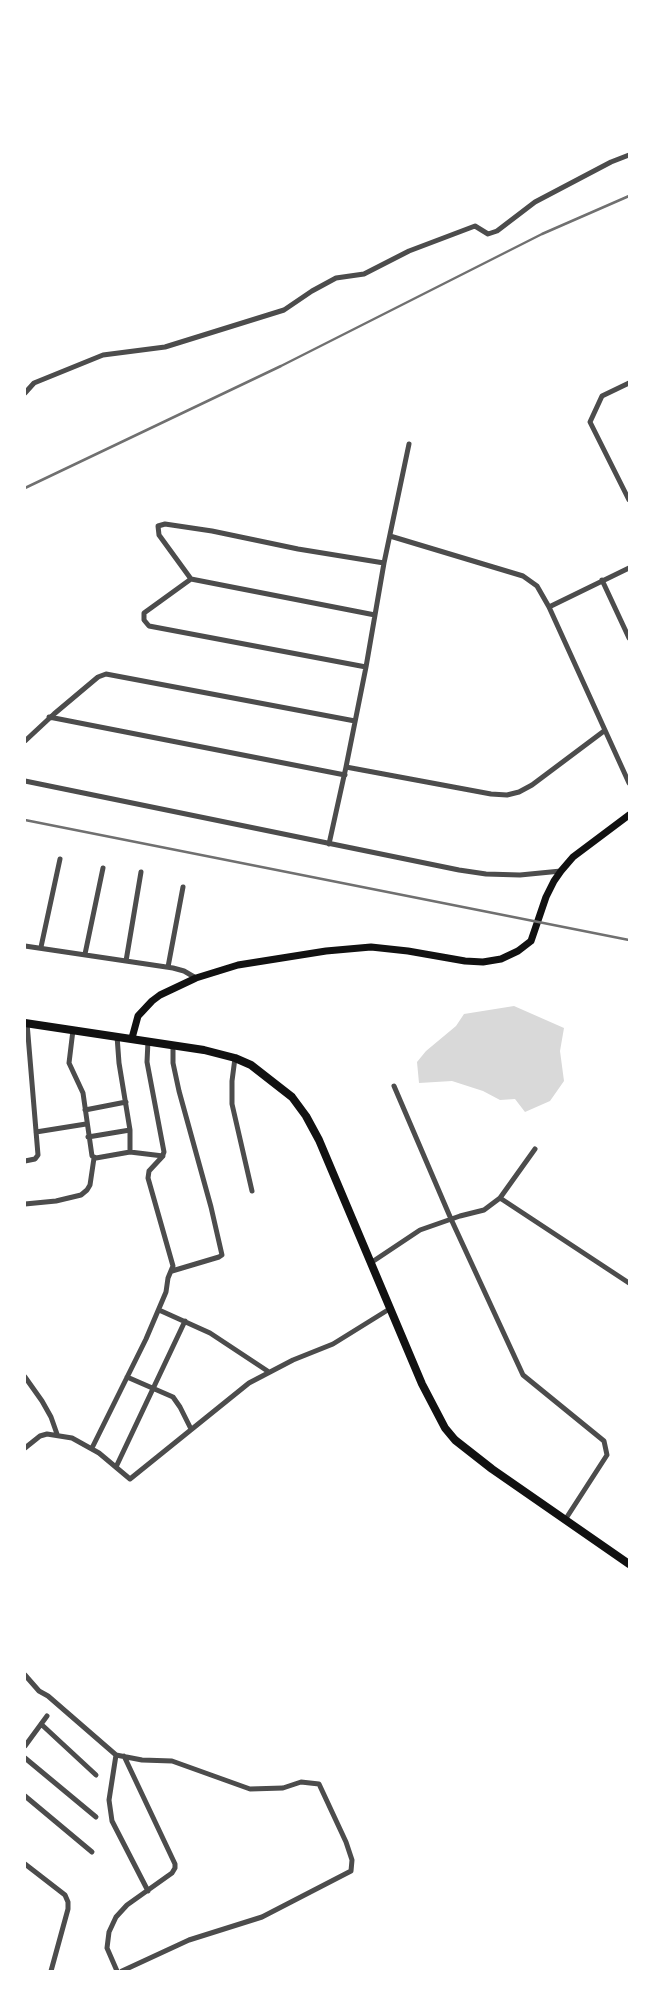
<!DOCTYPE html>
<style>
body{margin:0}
#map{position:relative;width:654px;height:1996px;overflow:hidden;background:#fff;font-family:Raleway,sans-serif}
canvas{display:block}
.frame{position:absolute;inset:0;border:26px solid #fff;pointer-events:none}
</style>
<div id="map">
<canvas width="654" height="1996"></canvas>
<div class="frame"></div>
</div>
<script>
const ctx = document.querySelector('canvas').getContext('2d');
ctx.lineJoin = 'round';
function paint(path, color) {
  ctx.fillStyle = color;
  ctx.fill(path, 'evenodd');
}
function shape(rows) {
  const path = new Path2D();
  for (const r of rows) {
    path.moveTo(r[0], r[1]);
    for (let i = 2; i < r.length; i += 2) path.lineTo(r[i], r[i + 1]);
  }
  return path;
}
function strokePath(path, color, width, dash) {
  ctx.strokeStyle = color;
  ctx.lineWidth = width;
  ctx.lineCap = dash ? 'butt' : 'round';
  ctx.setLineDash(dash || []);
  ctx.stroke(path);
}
const water = shape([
 [514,1006,564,1028,560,1051,564,1081,550,1101,525,1112,515,1099,500,1100,483,1091,452,1081,419,1083,417,1062,426,1051,456,1026,464,1014]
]);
const minor = shape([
 [629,383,602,396,590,422,629,500],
 [25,393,34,383,103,355,165,347,284,310,312,291,336,278,364,274,409,251,475,226,488,234,497,231,535,202,611,162,629,155],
 [390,536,523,576,537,586,549,607,629,783],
 [384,563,409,444],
 [191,579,375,615],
 [602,580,629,638],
 [549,607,629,568],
 [49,717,345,775],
 [25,741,54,714,98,677,106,674,355,721],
 [346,767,491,794,507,795,519,792,532,785,604,731],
 [25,781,459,870,486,874,520,875,561,871],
 [329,844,346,767,366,667,384,563,298,549,212,531,165,524,158,526,159,535,191,579,144,613,144,620,149,626,366,667],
 [25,946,173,968,184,971,196,978],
 [41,947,60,859],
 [85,954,103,868],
 [126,961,141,872],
 [168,967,183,887],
 [73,1030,69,1063,83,1093,92,1156,96,1158,130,1152,163,1156],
 [117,1036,119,1063,130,1130,130,1152],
 [235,1058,232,1081,232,1104,252,1191],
 [394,1086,451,1219,523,1375,604,1441,607,1455,565,1520],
 [85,1110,126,1102],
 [36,1132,86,1124],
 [88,1137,130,1130],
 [25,1161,35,1159,38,1155,27,1023],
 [500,1198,629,1283],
 [25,1204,56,1201,81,1195,87,1190,90,1185,94,1158],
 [372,1262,420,1230,460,1216,484,1210,500,1198,535,1149],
 [172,1271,219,1257,222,1255,211,1207,179,1091,173,1063,173,1045],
 [159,1310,210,1333,269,1372],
 [25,1377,42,1401,51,1417,57,1434],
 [127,1377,173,1397,180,1407,191,1429],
 [25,1448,40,1436,47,1434,72,1438,99,1453,130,1479,249,1383,293,1360,333,1344,391,1308],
 [92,1448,146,1339,166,1292,168,1278,173,1266,148,1178,149,1171,162,1157,164,1152,147,1062,148,1041],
 [116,1467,185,1321],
 [25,1675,39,1691,48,1696,116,1755,142,1760,172,1761,250,1789,283,1788,301,1782,319,1784,346,1842,352,1860,351,1871,262,1917,189,1940,122,1971],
 [41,1724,96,1775],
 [25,1746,47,1716],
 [116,1755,109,1800,112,1821,148,1891],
 [25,1758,96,1817],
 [25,1796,92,1852],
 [25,1864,65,1895,68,1902,68,1909,51,1971],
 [117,1971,107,1948,109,1932,116,1917,127,1905,172,1873,175,1868,175,1864,124,1756]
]);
const secondary = shape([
 [132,1038,138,1016,152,1001,160,995,196,978,238,965,326,951,371,947,408,951,465,961,483,962,501,959,518,951,531,941,546,897,554,881,561,871,573,857,629,815]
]);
const primary = shape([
 [25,1023,204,1050,235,1058,251,1065,292,1097,306,1116,319,1140,422,1384,445,1428,455,1440,492,1469,629,1564]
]);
const rail = shape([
 [25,488,281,366,542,234,629,196],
 [25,820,629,940]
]);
paint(water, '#d9d9d9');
strokePath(minor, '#4c4c4c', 5);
strokePath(secondary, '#111', 7);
strokePath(primary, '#111', 8);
strokePath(rail, '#707070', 2.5);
</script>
